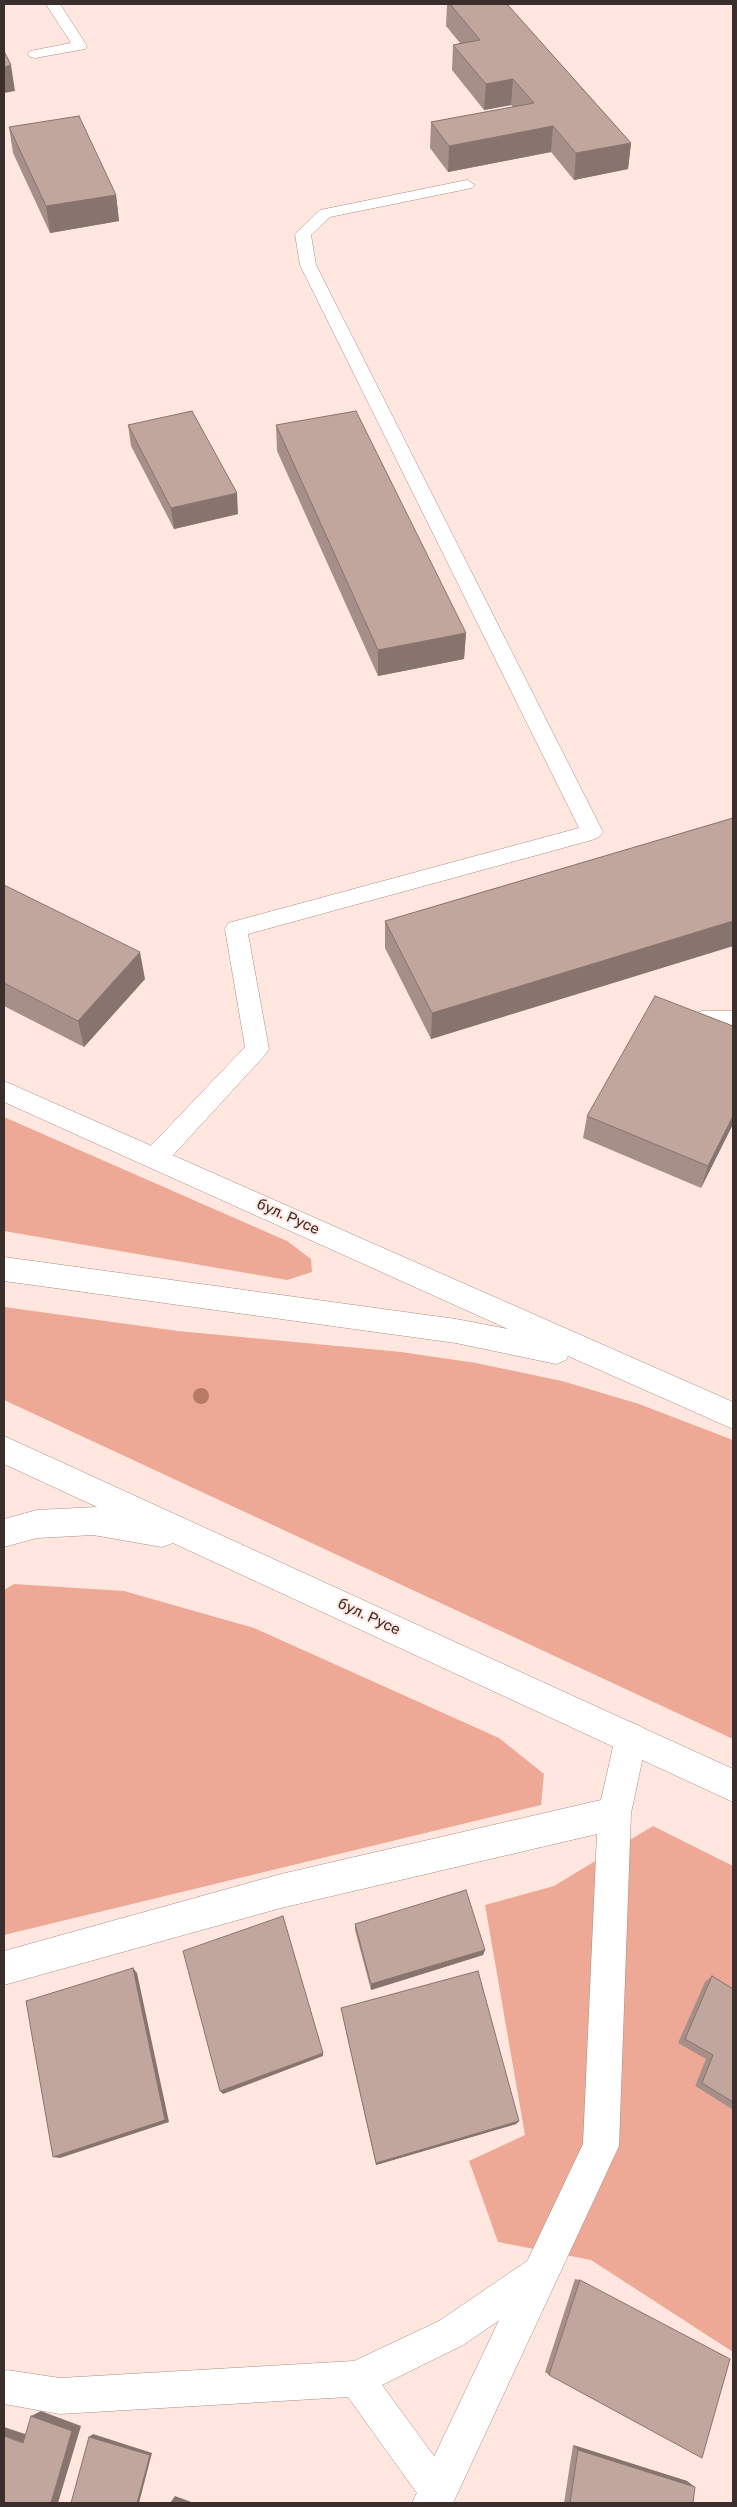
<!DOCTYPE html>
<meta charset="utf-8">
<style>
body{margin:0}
#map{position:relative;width:737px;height:2507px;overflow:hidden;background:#ffe7e0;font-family:Rubik,sans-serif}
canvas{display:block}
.frame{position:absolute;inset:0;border:5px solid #3a2f2c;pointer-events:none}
</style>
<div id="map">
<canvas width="737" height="2507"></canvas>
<div class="frame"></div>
</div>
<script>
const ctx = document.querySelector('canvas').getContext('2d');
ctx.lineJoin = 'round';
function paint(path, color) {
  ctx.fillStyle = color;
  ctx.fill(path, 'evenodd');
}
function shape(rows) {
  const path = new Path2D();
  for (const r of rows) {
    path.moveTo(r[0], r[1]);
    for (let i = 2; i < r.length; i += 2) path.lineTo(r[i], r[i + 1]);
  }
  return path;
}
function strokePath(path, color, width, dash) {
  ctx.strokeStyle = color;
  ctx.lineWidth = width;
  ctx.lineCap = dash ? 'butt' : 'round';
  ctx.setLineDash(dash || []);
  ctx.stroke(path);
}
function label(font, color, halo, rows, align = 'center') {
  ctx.font = font + ' Rubik,sans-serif';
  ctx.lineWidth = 4;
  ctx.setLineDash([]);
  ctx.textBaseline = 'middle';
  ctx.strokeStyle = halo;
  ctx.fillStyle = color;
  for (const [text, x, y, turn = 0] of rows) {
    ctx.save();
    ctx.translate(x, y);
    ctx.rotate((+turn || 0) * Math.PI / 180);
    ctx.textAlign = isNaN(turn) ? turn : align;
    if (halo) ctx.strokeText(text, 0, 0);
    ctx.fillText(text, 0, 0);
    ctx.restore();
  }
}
const green = shape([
 [4,1117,287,1241,311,1259,312,1272,287,1280,4,1231],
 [4,1307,178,1331,401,1352,476,1363,562,1381,639,1404,733,1440,733,1739,4,1400],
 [14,1584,124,1591,254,1628,499,1738,544,1774,541,1805,4,1935,4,1590],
 [653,1826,733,1866,733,1998,695,2086,733,2110,733,2352,591,2260,498,2242,469,2161,525,2135,485,1905,554,1886]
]);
const lane = shape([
 [46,4,60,4,87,46,85,49,35,58,30,57,28,54,30,51,71,43,46,4],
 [467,180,475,185,472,188,330,217,311,235,316,265,603,832,599,837,592,840,248,934,269,1049,265,1055,164,1165,155,1168,146,1165,143,1158,146,1151,245,1047,225,929,228,923,579,828,300,265,295,234,320,210,467,180],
 [702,1011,733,1011,733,1029,702,1029,694,1026,691,1020,694,1014,702,1011],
 [542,2254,554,2259,559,2271,554,2283,463,2345,382,2385,450,2478,455,2491,450,2503,424,2503,348,2397,60,2414,4,2404,4,2372,7,2370,60,2378,354,2361,439,2321,530,2259,542,2254]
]);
const street = shape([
 [631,1722,642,1727,647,1738,631,1813,619,2146,453,2503,412,2503,583,2144,597,1834,281,1908,4,1985,4,1951,281,1874,601,1800,615,1738,620,1727,631,1722]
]);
const secondary = shape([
 [4,1081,733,1402,733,1429,568,1356,566,1360,556,1364,456,1343,4,1281,4,1257,456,1319,508,1329,4,1102,4,1081],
 [4,1436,733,1769,733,1802,173,1543,162,1547,93,1535,37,1538,4,1547,4,1519,37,1510,97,1507,4,1464,4,1436]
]);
const trees = [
 [201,1396]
];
const wall = shape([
 [447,4,507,4,631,143,628,169,574,180,551,152,448,172,430,148,431,122,513,107,511,105,484,110,452,70,453,45,460,43,446,26],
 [9,127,116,195,119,221,50,233,13,153],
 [128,425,238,514,174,529,131,446],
 [276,425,466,633,464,659,378,676,277,451],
 [733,818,733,946,431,1039,385,948,385,921],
 [4,885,145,979,84,1047,4,1006],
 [733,1026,733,1124,701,1188,583,1138,587,1116],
 [355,1924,485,1950,483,1955,371,1990,355,1930],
 [712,1976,733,1989,733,2110,695,2086,706,2059,678,2043,705,1982],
 [341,2008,519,2121,516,2124,376,2165],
 [575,2279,580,2280,549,2375,545,2372],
 [573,2445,687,2481,693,2503,564,2503]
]);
const shadedWall = shape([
 [11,65,15,91,4,93,4,67],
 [513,79,511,105,484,110,486,84],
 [553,126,551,152,448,172,449,146],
 [631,143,628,169,574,180,576,153],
 [116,195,119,221,50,233,46,206],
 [237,493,238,514,174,529,171,508],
 [466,633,464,659,378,676,378,650],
 [733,921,733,946,431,1039,432,1013],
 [140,952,145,979,84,1047,78,1021],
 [733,1116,733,1124,701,1188,708,1166],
 [485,1950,483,1955,371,1990,371,1984],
 [133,1968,137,1973,169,2122,60,2158,53,2157],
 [323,2053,323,2056,223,2094,220,2091],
 [519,2121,516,2124,376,2165,376,2163],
 [41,2411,81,2426,58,2503,51,2503,31,2416],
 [4,2427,34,2437,23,2443,4,2436],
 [93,2434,152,2453,139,2503,137,2503,89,2437],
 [573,2445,687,2481,695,2487,578,2450],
 [175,2496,194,2503,170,2503]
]);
const building = shape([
 [450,4,507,4,631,143,576,153,553,126,449,146,431,122,534,103,513,79,486,84,453,45,480,40,450,4],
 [4,51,11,65,4,67,4,51],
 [79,116,116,195,46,206,9,127,79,116],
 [192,411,237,493,171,508,128,425,192,411],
 [356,411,466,633,378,650,276,425,356,411],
 [733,818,733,921,432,1013,385,921,733,818],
 [4,885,140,952,78,1021,4,983,4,885],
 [655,996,733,1026,733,1116,708,1166,587,1116,655,996],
 [466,1890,485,1950,371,1984,355,1924,466,1890],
 [283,1916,323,2053,220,2091,183,1951,283,1916],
 [133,1968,165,2120,53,2157,26,2001,133,1968],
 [478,1971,519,2121,376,2163,341,2008,478,1971],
 [712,1976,733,1989,733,2102,702,2083,713,2055,685,2039,712,1976],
 [580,2280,730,2359,702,2458,549,2375,580,2280],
 [31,2416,72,2431,51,2503,4,2503,4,2436,23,2443,31,2416],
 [89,2437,150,2455,137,2503,71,2503,89,2437],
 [578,2450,695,2487,693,2503,570,2503,578,2450]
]);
const streetNames = [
 ["бул. Русе",288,1217,24],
 ["бул. Русе",369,1617,25]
];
paint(green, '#eda995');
strokePath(lane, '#a88d86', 1);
strokePath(street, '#a88d86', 1);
strokePath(secondary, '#a88d86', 1);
paint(lane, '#fff');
paint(street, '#fff');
paint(secondary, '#fff');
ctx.fillStyle = '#b97a65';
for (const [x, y] of trees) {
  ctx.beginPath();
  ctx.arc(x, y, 8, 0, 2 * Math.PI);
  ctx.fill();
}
paint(wall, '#a68f88');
paint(shadedWall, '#87746f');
paint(building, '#c1a69e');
strokePath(building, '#87746f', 1);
label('15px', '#3a2f2c', '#ffe7e0', streetNames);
</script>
